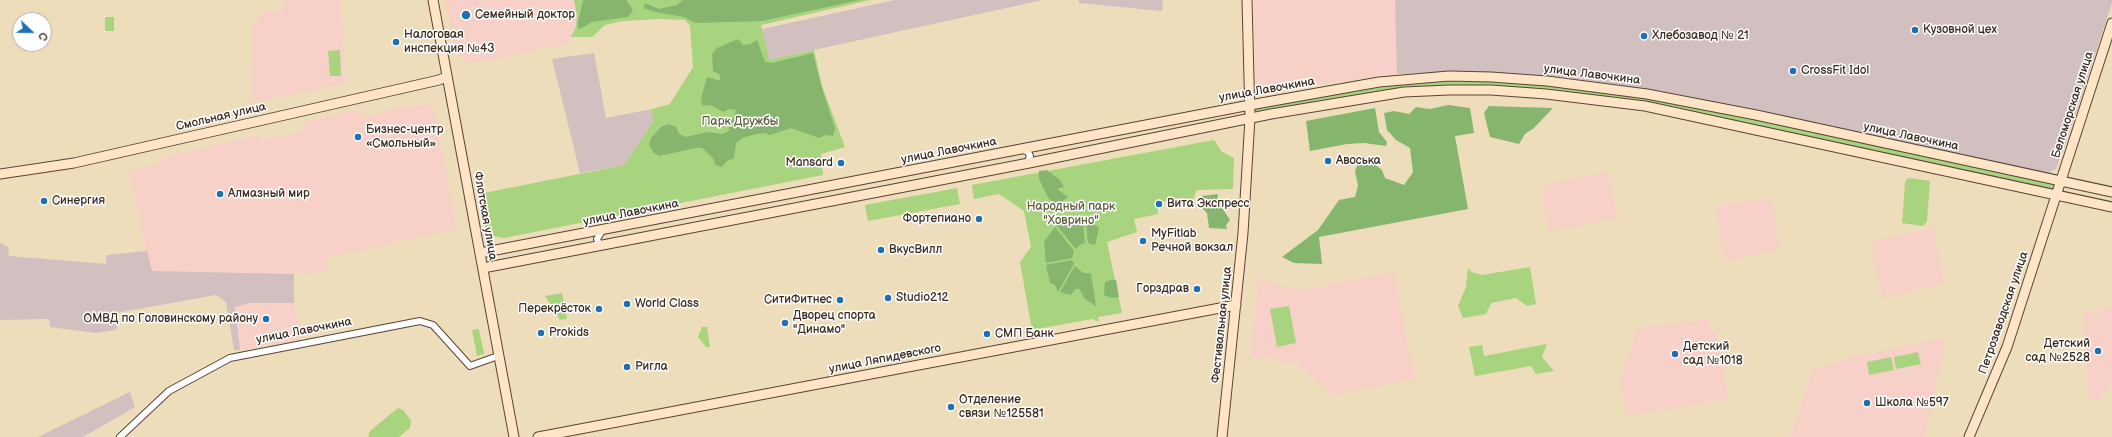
<!DOCTYPE html>
<meta charset="utf-8">
<style>
body{margin:0}
#map{position:relative;width:2112px;height:437px;overflow:hidden;background:#edb;font-family:"Balsamiq Sans",sans-serif}
canvas{display:block}
.north{position:absolute;left:12px;top:12px;width:40px;height:40px;box-sizing:border-box;background:#fff;border:1px solid #b1aaa5;border-radius:50%;rotate:112deg;font-size:11px;font-weight:700;line-height:16px;text-align:center;color:#3b2a1e}
.north::after{content:'';display:block;margin:auto;width:14px;height:18px;background:#1f6fb2;clip-path:polygon(50% 0,100% 100%,50% 72%,0 100%)}
</style>
<div id="map">
<canvas width="2112" height="437"></canvas>
<div class="north">С</div>
</div>
<script>
const ctx = document.querySelector('canvas').getContext('2d');
ctx.lineJoin = 'round';
function paint(path, color) {
  ctx.fillStyle = color;
  ctx.fill(path, 'evenodd');
}
function shape(rows) {
  const path = new Path2D();
  for (const r of rows) {
    path.moveTo(r[0], r[1]);
    for (let i = 2; i < r.length; i += 2) path.lineTo(r[i], r[i + 1]);
  }
  return path;
}
function strokePath(path, color, width, dash) {
  ctx.strokeStyle = color;
  ctx.lineWidth = width;
  ctx.lineCap = dash ? 'butt' : 'round';
  ctx.setLineDash(dash || []);
  ctx.stroke(path);
}
function label(font, color, halo, rows, align = 'center') {
  ctx.font = font + ' "Balsamiq Sans",sans-serif';
  ctx.lineWidth = 3;
  ctx.setLineDash([]);
  ctx.textBaseline = 'middle';
  ctx.strokeStyle = halo;
  ctx.fillStyle = color;
  for (const [text, x, y, turn = 0] of rows) {
    ctx.save();
    ctx.translate(x, y);
    ctx.rotate((+turn || 0) * Math.PI / 180);
    ctx.textAlign = isNaN(turn) ? turn : align;
    if (halo) ctx.strokeText(text, 0, 0);
    ctx.fillText(text, 0, 0);
    ctx.restore();
  }
}
const built = shape([
 [282,0,341,0,345,84,253,102,251,28,262,12,283,11],
 [445,0,574,0,577,16,576,27,569,43,475,63,466,61,455,51],
 [1254,0,1395,0,1397,74,1257,92],
 [433,104,457,229,326,258,327,271,297,274,151,271,129,171,160,164,159,159,259,135,261,141,306,131,304,122,361,109,363,117,401,108],
 [1608,172,1618,218,1549,231,1541,186],
 [1772,198,1780,250,1724,260,1716,207],
 [1933,228,1945,284,1882,298,1870,242],
 [1394,272,1415,379,1333,395,1294,362,1251,357,1258,278,1298,291],
 [249,303,294,303,302,340,240,350,235,307],
 [2112,307,2112,384,2102,399,2097,401,2089,397,2083,334,2085,334,2083,312,2101,311,2101,308],
 [1708,319,1711,331,1716,331,1729,399,1631,415,1626,413,1620,380,1636,331,1638,329],
 [1946,338,1925,437,1790,437,1813,369,1848,360,1848,358]
]);
const industrial = shape([
 [895,0,1043,0,768,60,762,29],
 [1079,0,1163,0,1162,11,1079,3],
 [1395,0,2112,0,2112,3,2065,146,2056,169,2047,174,1666,92,1564,77,1498,73,1453,72,1397,74],
 [594,53,606,118,652,109,654,122,624,165,580,173,552,59],
 [0,243,8,247,9,256,106,264,106,255,147,251,152,271,294,274,294,303,249,303,235,307,240,350,234,350,226,302,216,295,116,313,117,330,96,333,50,327,49,319,0,320],
 [130,392,135,407,83,437,38,437]
]);
const green = shape([
 [574,0,870,0,761,25,769,60,814,50,822,86,845,147,821,154,823,175,504,238,487,235,479,194,624,165,653,122,652,109,670,104,693,67,690,26,685,20,660,19,623,21,605,25,592,37,571,37,576,27,577,16],
 [105,17,114,17,114,31,105,31],
 [340,50,341,76,330,76,328,51],
 [1449,76,1630,91,2061,180,2056,195,1645,106,1449,90,1250,118,1250,105],
 [1214,140,1222,152,1234,158,1233,189,1197,190,1193,199,1187,200,1182,198,1157,203,1158,214,1134,219,1137,232,1107,242,1122,313,1098,317,1099,322,1092,319,1032,330,1020,262,1031,247,1024,211,999,194,974,199,972,185],
 [1910,178,1930,181,1927,221,1925,224,1922,226,1902,223,1905,183,1907,179],
 [957,188,960,204,868,221,865,205],
 [1530,267,1536,304,1527,306,1516,298,1491,303,1486,314,1463,318,1458,306,1466,287,1468,268,1472,272,1482,275],
 [562,293,567,319,560,320,545,296],
 [1289,306,1296,343,1277,347,1270,309],
 [702,327,707,327,710,347,706,347,698,337],
 [479,329,484,354,477,356,472,330],
 [1547,344,1542,357,1554,371,1536,374,1531,366,1475,376,1469,347,1482,345,1484,356],
 [1918,352,1921,364,1896,369,1894,357],
 [1891,357,1894,370,1869,375,1867,362],
 [398,408,403,410,411,420,410,428,399,437,368,437,370,431]
]);
const forest = shape([
 [583,0,626,0,633,10,628,17,592,22,580,29,578,28,578,22],
 [683,0,860,0,762,21,695,23,684,17,655,12,644,8,645,3,659,9,677,5],
 [738,39,743,45,751,44,757,40,765,62,772,63,813,53,821,85,835,129,833,136,825,135,819,138,791,128,770,135,764,133,756,134,742,138,736,143,734,158,727,161,722,167,715,165,713,158,702,148,695,148,659,156,653,152,649,145,651,138,661,127,669,124,676,127,679,134,686,137,708,132,722,134,729,131,729,123,734,117,736,110,729,109,723,112,710,105,703,106,701,99,707,77,721,81,719,74,713,71,712,54,717,48],
 [1448,105,1470,108,1472,120,1474,133,1455,136,1468,209,1319,237,1322,264,1294,263,1282,257,1318,230,1339,200,1355,197,1358,186,1355,171,1359,161,1369,160,1382,170,1385,178,1404,185,1413,172,1410,148,1396,140,1387,130,1384,113,1394,111,1409,114,1416,107,1430,109],
 [1489,106,1553,108,1534,128,1525,134,1519,144,1490,137,1484,113],
 [1375,108,1379,132,1387,142,1386,146,1364,143,1347,144,1310,151,1306,121],
 [1047,170,1060,180,1064,187,1057,189,1068,197,1060,203,1055,203,1049,199,1039,179,1039,171],
 [1218,194,1217,200,1230,220,1226,225,1227,229,1209,228,1207,213,1201,207,1202,196],
 [1065,219,1083,223,1085,243,1081,244,1076,249,1056,225],
 [1086,223,1099,227,1095,245,1088,243],
 [1055,227,1074,251,1072,258,1046,263,1044,242],
 [1072,260,1074,264,1058,292,1055,285,1050,283,1046,265],
 [1075,266,1083,273,1091,273,1096,306,1085,299,1079,289,1075,289,1071,295,1060,292],
 [1111,280,1116,280,1119,297,1112,298,1104,295,1105,282]
]);
const street = shape([
 [1022,149,1028,152,1030,156,1028,161,1025,164],
 [602,231,597,239,599,244,604,245],
 [120,437,169,391,230,358,420,321,433,325,470,366,498,356]
]);
const secondary = shape([
 [433,0,514,437],
 [0,174,74,163,439,80,446,77],
 [480,253,1250,105,1379,82,1449,76,1491,77,1547,81,1647,94,1756,115,2112,192],
 [483,268,1029,163,1271,114,1404,92,1449,90,1491,90,1546,94,1645,106,2112,207],
 [538,437,1236,305],
 [1222,437,1243,233,1250,118,1247,0],
 [1969,437,2007,347,2112,23]
]);
const markers = [
 [466,15,5,"#1f6fb2"],
 [1915,30,4,"#1f6fb2"],
 [1644,36,4,"#1f6fb2"],
 [396,42,4,"#1f6fb2"],
 [1793,71,4,"#1f6fb2"],
 [358,137,4,"#1f6fb2"],
 [1328,161,4,"#1f6fb2"],
 [841,163,4,"#1f6fb2"],
 [220,194,4,"#1f6fb2"],
 [44,201,4,"#1f6fb2"],
 [1159,204,4,"#1f6fb2"],
 [979,219,4,"#1f6fb2"],
 [1143,241,4,"#1f6fb2"],
 [881,250,4,"#1f6fb2"],
 [1197,289,4,"#1f6fb2"],
 [888,298,4,"#1f6fb2"],
 [840,300,4,"#1f6fb2"],
 [627,304,4,"#1f6fb2"],
 [599,309,4,"#1f6fb2"],
 [266,319,4,"#1f6fb2"],
 [785,323,4,"#1f6fb2"],
 [541,333,4,"#1f6fb2"],
 [987,334,4,"#1f6fb2"],
 [2098,351,4,"#1f6fb2"],
 [1675,354,4,"#1f6fb2"],
 [627,367,4,"#1f6fb2"],
 [1867,403,4,"#1f6fb2"],
 [951,407,4,"#1f6fb2"]
];
const poiNames = [
 ["Семейный доктор",475,15],
 ["Кузовной цех",1923,30],
 ["Налоговая",404,35],
 ["инспекция №43",404,49],
 ["Хлебозавод № 21",1652,36],
 ["CrossFit Idol",1801,71],
 ["Бизнес-центр",366,130],
 ["«Смольный»",366,144],
 ["Авоська",1336,161],
 ["Mansard",833,163,"right"],
 ["Алмазный мир",228,194],
 ["Синергия",52,201],
 ["Вита Экспресс",1167,204],
 ["Фортепиано",971,219,"right"],
 ["MyFitlab",1151,234],
 ["Речной вокзал",1151,248],
 ["ВкусВилл",889,250],
 ["Горздрав",1189,289,"right"],
 ["Studio212",896,298],
 ["СитиФитнес",832,300,"right"],
 ["World Class",635,304],
 ["Перекрёсток",591,309,"right"],
 ["Дворец спорта",793,316],
 ["\"Динамо\"",793,330],
 ["ОМВД по Головинскому району",258,319,"right"],
 ["Prokids",549,333],
 ["СМП Банк",995,334],
 ["Детский",2090,344,"right"],
 ["сад №2528",2090,358,"right"],
 ["Детский",1683,347],
 ["сад №1018",1683,361],
 ["Ригла",635,367],
 ["Отделение",959,400],
 ["связи №125581",959,414],
 ["Школа №597",1875,403]
];
const streetNames = [
 ["улица Лавочкина",1592,75,7],
 ["улица Лавочкина",1267,90,-10],
 ["Беломорская улица",2073,105,-72],
 ["Смольная улица",221,117,-13],
 ["улица Лавочкина",1911,137,12],
 ["улица Лавочкина",949,151,-11],
 ["улица Лавочкина",631,213,-11],
 ["Флотская улица",485,216,80],
 ["Петрозаводская улица",2004,313,-71],
 ["Фестивальная улица",1222,325,-84],
 ["улица Лавочкина",304,331,-11],
 ["улица Ляпидевского",885,359,-11]
];
const parkNames = [
 ["Парк Дружбы",740,122],
 ["Народный парк",1071,207],
 ["\"Ховрино\"",1071,221]
];
paint(built, '#f7d1c7');
paint(industrial, '#d2bfc0');
paint(green, '#a8d37f');
paint(forest, '#86b56e');
strokePath(street, '#564536', 8);
strokePath(secondary, '#564536', 11);
strokePath(street, '#fff', 6);
strokePath(secondary, '#ffe4c6', 9);
for (const [x, y, r, color] of markers) {
  const dot = new Path2D();
  dot.arc(x, y, r, 0, 2 * Math.PI);
  ctx.fillStyle = color;
  ctx.fill(dot);
  strokePath(dot, '#fff', 1.5);
}
label('12px', '#3b2a1e', '#fff', poiNames, 'left');
label('12px', '#3b2a1e', '#fff', streetNames);
label('12px', '#5c5d3b', '#fff', parkNames);
</script>
